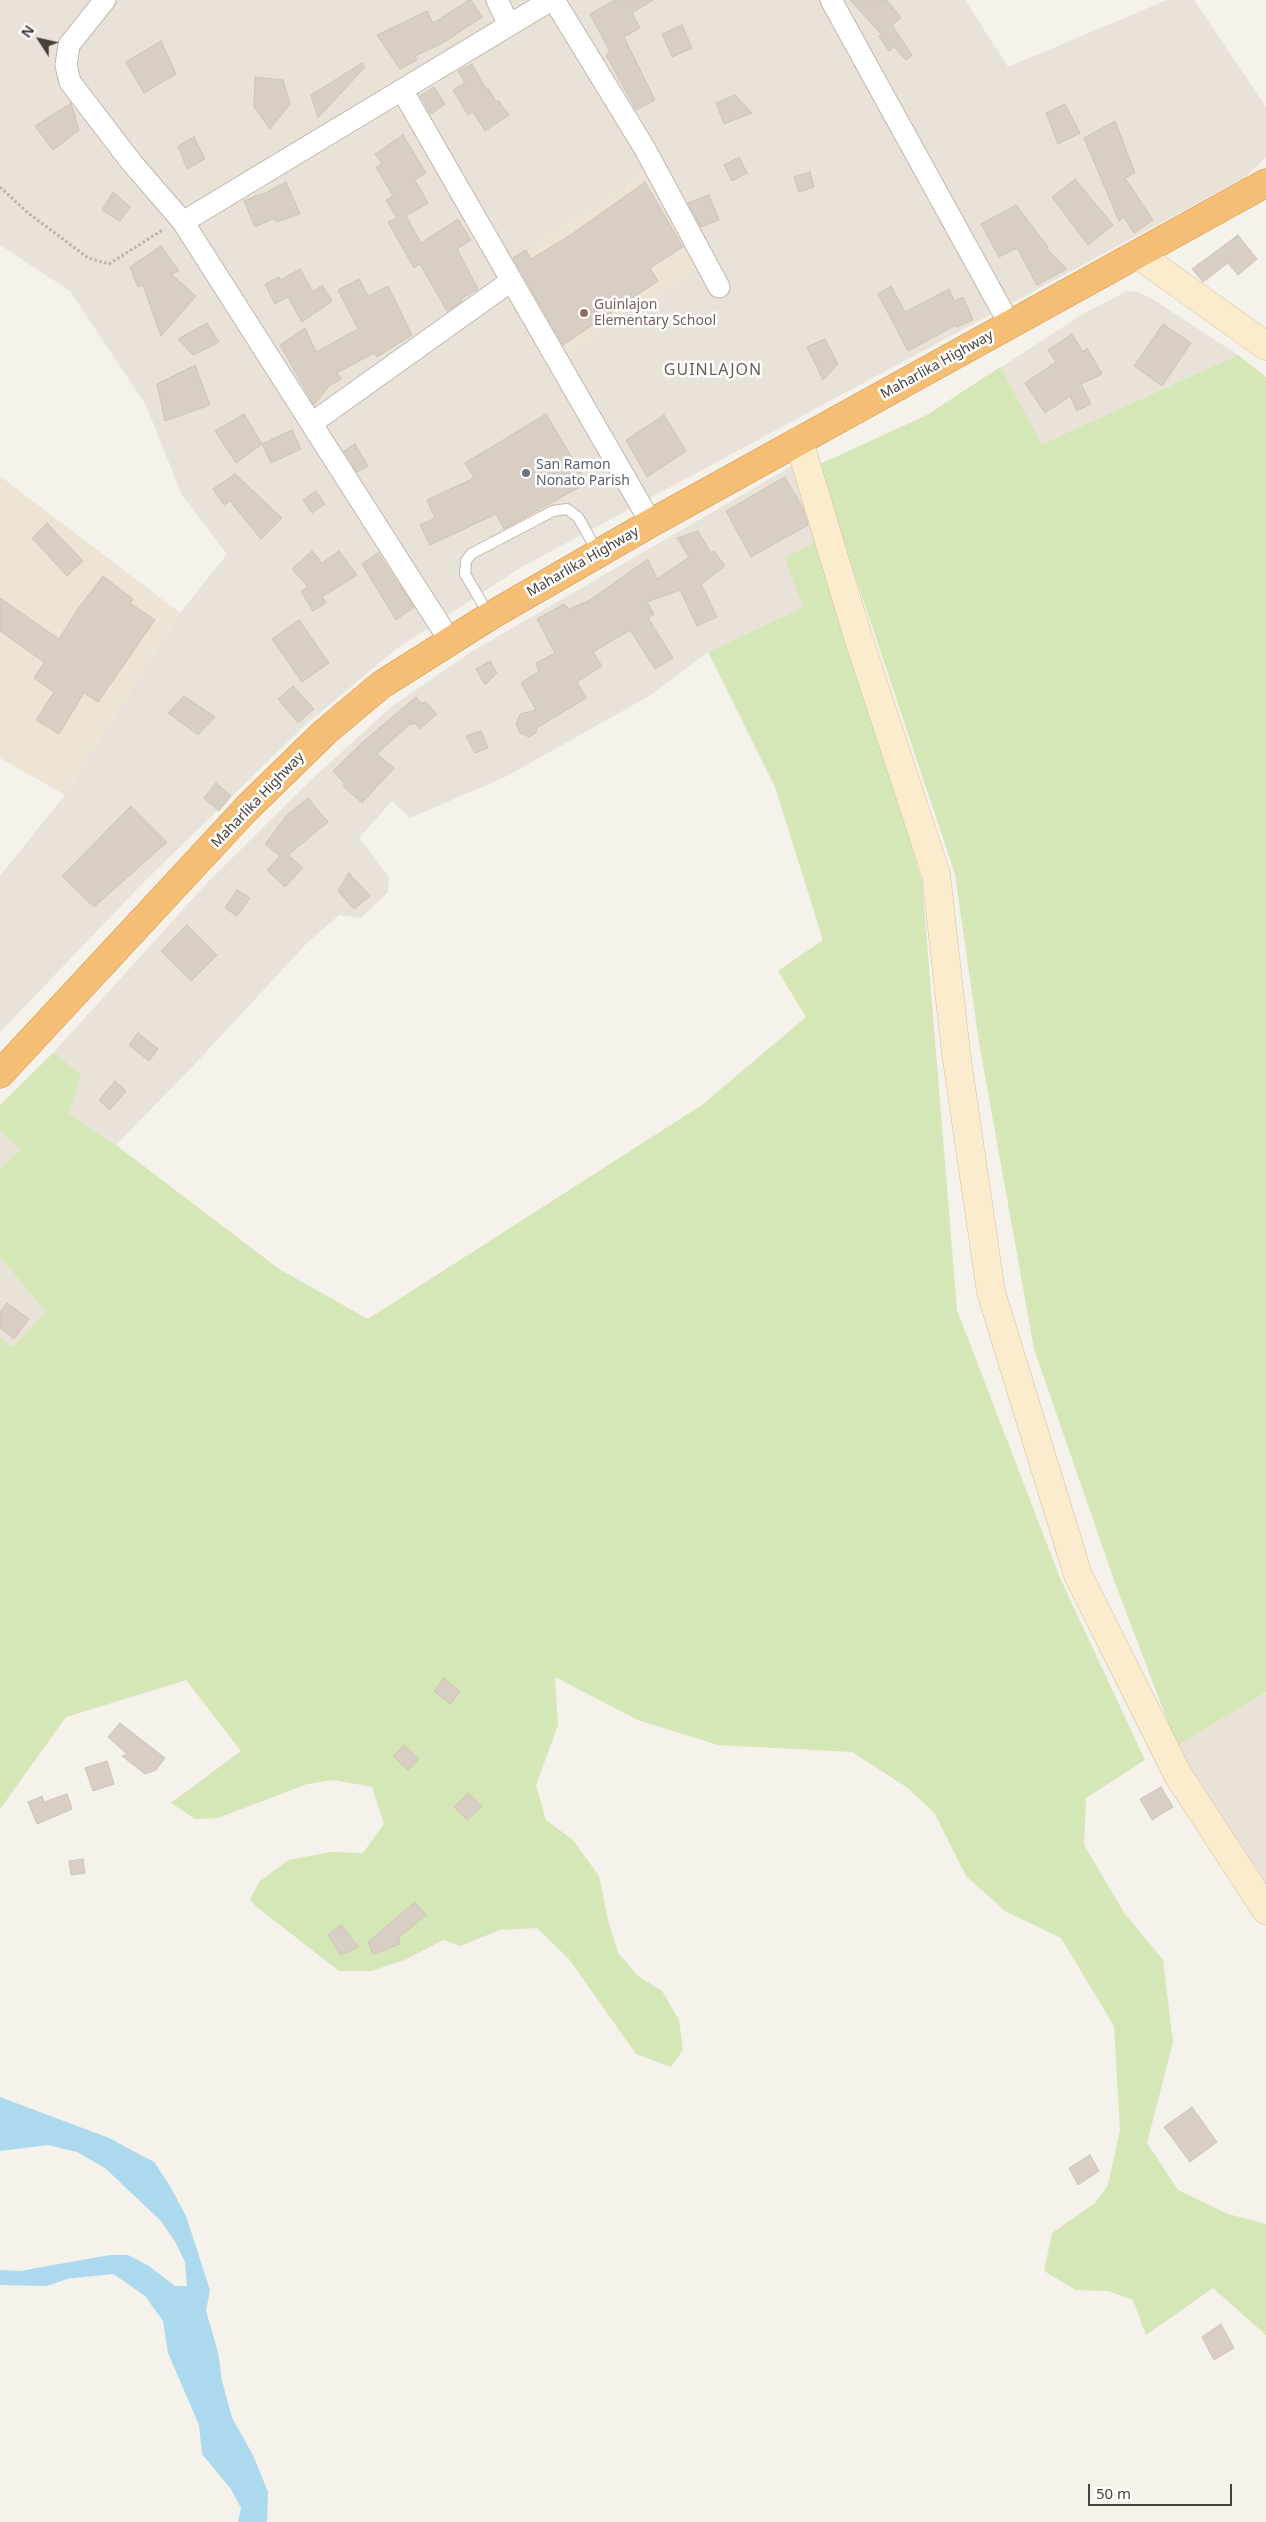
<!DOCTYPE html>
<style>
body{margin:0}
#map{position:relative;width:1266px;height:2522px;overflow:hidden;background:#f5f1eb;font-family:"Noto Sans",sans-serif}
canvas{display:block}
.north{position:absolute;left:15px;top:15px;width:50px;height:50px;-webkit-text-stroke:4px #fff;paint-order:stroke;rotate:305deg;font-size:14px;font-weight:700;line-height:20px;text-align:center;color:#484139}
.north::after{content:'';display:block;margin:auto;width:18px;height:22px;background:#484139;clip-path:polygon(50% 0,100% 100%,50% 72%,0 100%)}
.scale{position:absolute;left:1088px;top:2484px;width:144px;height:22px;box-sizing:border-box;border:2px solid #484139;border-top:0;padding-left:6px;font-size:15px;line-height:18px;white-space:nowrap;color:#484139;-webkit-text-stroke:4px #fff;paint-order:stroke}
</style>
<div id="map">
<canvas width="1266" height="2522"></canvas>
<div class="north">N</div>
<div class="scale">50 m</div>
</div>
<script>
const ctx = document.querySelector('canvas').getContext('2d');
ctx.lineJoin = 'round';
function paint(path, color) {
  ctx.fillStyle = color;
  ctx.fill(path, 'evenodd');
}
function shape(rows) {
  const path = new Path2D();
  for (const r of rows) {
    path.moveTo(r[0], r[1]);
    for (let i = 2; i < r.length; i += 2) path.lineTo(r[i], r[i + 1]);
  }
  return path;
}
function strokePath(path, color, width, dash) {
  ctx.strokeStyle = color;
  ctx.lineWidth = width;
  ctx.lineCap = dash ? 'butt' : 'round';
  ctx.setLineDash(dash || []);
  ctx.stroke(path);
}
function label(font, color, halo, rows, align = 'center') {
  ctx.font = font + ' "Noto Sans",sans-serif';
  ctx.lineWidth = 5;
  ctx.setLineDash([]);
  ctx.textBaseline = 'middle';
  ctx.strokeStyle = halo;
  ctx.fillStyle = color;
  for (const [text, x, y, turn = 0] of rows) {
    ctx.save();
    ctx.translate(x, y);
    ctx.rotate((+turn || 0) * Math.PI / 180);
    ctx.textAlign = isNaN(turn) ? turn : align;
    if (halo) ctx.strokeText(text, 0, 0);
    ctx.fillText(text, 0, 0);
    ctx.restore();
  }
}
const residential = shape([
 [0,0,965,0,1008,67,1167,0,1194,0,1266,107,1266,157,1244,178,520,568,396,649,304,726,143,883,0,1032,0,876,65,795,180,613,227,554,182,495,146,405,70,291,0,245],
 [1127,291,1138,292,1151,298,1238,355,1042,444,1000,368,1083,314],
 [792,466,821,538,803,607,708,652,651,695,505,777,410,818,392,801,359,838,389,877,388,892,361,918,339,915,306,944,194,1065,116,1145,69,1114,81,1075,54,1052,207,883,313,778,391,707,471,652],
 [0,1130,20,1150,0,1169],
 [0,1257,46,1312,12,1347,0,1337],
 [1266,1692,1266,1890,1177,1746]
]);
const education = shape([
 [646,172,704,266,563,359,506,262],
 [0,476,180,613,65,795,0,758]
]);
const green = shape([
 [1238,355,1266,377,1266,1692,1177,1746,1114,1580,1034,1349,979,1042,955,874,818,465,927,415,1000,367,1042,444],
 [821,538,922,881,957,1310,1060,1578,1145,1760,1086,1798,1084,1845,1125,1914,1163,1960,1173,2042,1147,2143,1178,2190,1228,2214,1266,2224,1266,2335,1213,2288,1146,2335,1133,2300,1108,2291,1076,2290,1044,2271,1052,2233,1095,2203,1108,2185,1120,2130,1114,2026,1061,1938,1005,1911,966,1876,935,1814,908,1788,852,1752,718,1745,638,1720,555,1677,558,1725,536,1785,546,1820,573,1840,599,1876,609,1924,619,1954,638,1976,662,1991,679,2020,683,2050,671,2067,636,2054,569,1959,537,1928,500,1930,460,1946,443,1940,407,1959,371,1971,339,1971,258,1908,250,1900,259,1882,288,1860,332,1852,363,1853,384,1824,372,1787,334,1780,307,1784,218,1818,195,1819,171,1803,241,1751,186,1680,66,1717,0,1809,0,1337,12,1347,46,1312,0,1257,0,1169,20,1150,0,1130,0,1105,54,1052,81,1075,69,1114,116,1145,279,1269,368,1319,702,1105,806,1017,778,971,823,940,775,787,708,652,803,607,785,558]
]);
const water = shape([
 [0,2097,109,2138,154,2162,170,2186,186,2216,210,2290,206,2311,218,2352,222,2381,232,2418,253,2455,268,2492,267,2522,238,2522,241,2508,231,2489,202,2454,199,2425,168,2353,163,2321,145,2296,115,2275,104,2271,90,2271,47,2286,0,2285,0,2270,20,2271,110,2255,128,2255,149,2266,175,2286,187,2286,185,2262,176,2243,161,2221,105,2168,77,2152,48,2145,0,2151]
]);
const stream = shape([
 [67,2276,115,2271]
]);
const building = shape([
 [469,0,471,0,482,17,443,43,415,56,417,60,400,69,377,35,427,11,433,23,469,0],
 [615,0,653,0,632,13,640,28,624,37,655,100,636,110,606,55,610,52,590,14,615,0],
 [850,0,887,0,901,18,892,25,912,55,906,60,894,47,889,51,879,36,881,34,850,0],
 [682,25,692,48,672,57,662,34,682,25],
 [161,41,176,74,144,93,126,62,161,41],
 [362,63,365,67,318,118,311,95,362,63],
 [472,64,486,89,488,88,496,102,498,100,509,115,485,131,473,112,468,115,453,90,465,83,458,71,472,64],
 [255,77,283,80,290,104,270,129,254,107,255,77],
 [434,87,445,104,431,114,420,96,434,87],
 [735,95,752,113,724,124,716,103,735,95],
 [71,103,79,130,53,150,35,126,71,103],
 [1065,104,1080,133,1058,144,1046,113,1065,104],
 [1115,121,1135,173,1125,178,1153,220,1134,233,1124,217,1119,221,1084,138,1115,121],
 [403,135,426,173,415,180,428,203,406,216,421,243,458,219,471,240,457,249,478,289,461,299,462,301,447,311,420,264,414,268,388,222,397,218,386,200,393,196,376,167,382,164,375,154,403,135],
 [194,137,205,159,187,169,178,146,194,137],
 [739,157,747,173,732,181,724,165,739,157],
 [810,172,814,187,799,192,794,177,810,172],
 [1075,179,1113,225,1088,245,1052,197,1075,179],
 [286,182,300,214,276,222,275,218,255,227,244,201,260,194,261,195,286,182],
 [645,182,683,247,650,268,658,281,563,345,513,258,526,250,531,259,572,234,645,182],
 [113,192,130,207,120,221,102,210,113,192],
 [709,195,719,220,701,227,688,203,709,195],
 [1016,205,1048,247,1046,248,1067,269,1037,285,1017,248,999,257,981,224,1016,205],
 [1238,235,1257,259,1238,275,1228,263,1203,282,1192,269,1238,235],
 [161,246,179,271,171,274,196,296,161,336,143,285,138,287,130,267,161,246],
 [300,269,313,292,322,285,332,301,302,322,288,297,275,304,265,284,279,277,280,280,300,269],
 [359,279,368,296,388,286,412,335,377,357,374,353,337,373,341,379,329,386,314,405,280,345,305,328,316,352,358,329,338,290,359,279],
 [891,286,905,312,949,289,954,301,963,297,973,320,957,327,956,325,908,351,878,294,891,286],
 [207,323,219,342,193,355,178,339,207,323],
 [1163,324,1191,343,1162,386,1134,366,1163,324],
 [1072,334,1083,352,1087,348,1102,374,1081,384,1091,404,1077,411,1070,396,1045,413,1025,383,1056,362,1048,350,1072,334],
 [825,339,838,364,823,380,807,347,825,339],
 [195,365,210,405,165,421,157,384,195,365],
 [244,414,262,444,236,463,215,431,244,414],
 [546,414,587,483,504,529,496,514,430,545,420,525,435,518,427,500,474,478,465,463,546,414],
 [664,415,686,451,647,477,626,440,664,415],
 [292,430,301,449,271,463,262,444,292,430],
 [355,444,368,466,357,472,344,451,355,444],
 [235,474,282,518,261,539,230,501,224,505,213,489,235,474],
 [785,477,803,508,808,525,751,557,726,511,785,477],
 [316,491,325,504,312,513,303,500,316,491],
 [47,523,83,561,67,576,32,538,47,523],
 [698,531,711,553,714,551,725,566,701,584,717,617,697,626,680,590,647,602,654,614,648,618,673,658,655,669,630,630,593,652,602,666,577,682,586,698,537,728,536,733,529,737,520,733,516,724,520,714,536,710,521,683,539,671,536,663,555,653,537,619,564,604,569,609,590,600,648,559,657,579,689,557,677,538,698,531],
 [312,551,322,563,339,551,357,575,322,597,326,603,313,611,301,591,308,587,292,569,312,551],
 [378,553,414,607,396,620,362,564,378,553],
 [103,576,133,599,130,603,155,620,98,702,84,693,59,734,36,720,54,692,34,678,44,662,0,631,0,598,59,639,77,610,103,576],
 [299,620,329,663,302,682,272,639,299,620],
 [490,661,497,673,485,685,476,669,490,661],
 [293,686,314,709,298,723,278,699,293,686],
 [184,696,215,717,198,735,168,713,184,696],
 [416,697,422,704,425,701,437,714,420,729,415,723,412,725,411,723,377,754,394,768,362,803,343,786,345,784,333,771,364,741,416,697],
 [481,731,488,748,475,753,466,736,481,731],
 [216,783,231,796,219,811,204,798,216,783],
 [308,798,328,822,288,855,303,868,285,887,267,870,280,856,265,844,287,815,308,798],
 [131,806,167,842,94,907,62,876,131,806],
 [349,873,370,896,354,909,338,891,349,873],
 [237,890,250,898,237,916,225,908,237,890],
 [187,925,217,955,191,981,161,951,187,925],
 [138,1033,158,1049,149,1061,129,1045,138,1033],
 [115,1081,126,1091,110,1110,99,1100,115,1081],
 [7,1303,29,1319,14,1339,0,1328,0,1312,7,1303],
 [444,1678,460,1692,450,1704,434,1691,444,1678],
 [120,1723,165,1758,156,1770,145,1774,122,1756,127,1754,108,1737,120,1723],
 [404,1745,419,1759,408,1770,393,1756,404,1745],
 [107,1761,114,1784,93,1791,85,1768,107,1761],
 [1161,1787,1173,1807,1152,1820,1140,1799,1161,1787],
 [468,1793,482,1806,467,1820,454,1807,468,1793],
 [67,1794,72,1809,37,1824,28,1802,42,1796,44,1802,67,1794],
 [83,1859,85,1873,71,1875,69,1861,83,1859],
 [415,1902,426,1915,398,1938,400,1944,373,1954,368,1942,415,1902],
 [341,1925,358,1947,341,1955,328,1935,341,1925],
 [1192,2107,1217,2142,1190,2162,1164,2127,1192,2107],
 [1090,2155,1099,2171,1078,2185,1069,2168,1090,2155],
 [1221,2324,1234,2348,1214,2360,1202,2337,1221,2324]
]);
const path = shape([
 [0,187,28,213,88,258,109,264,164,229]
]);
const lane = shape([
 [489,615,465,574,466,561,471,554,553,511,567,509,578,517,598,553]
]);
const street = shape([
 [105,0,69,45,66,65,70,82,132,163,183,222,450,641],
 [497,0,509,25],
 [554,0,645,149,719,287],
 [831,0,1010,325],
 [402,90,651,523],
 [183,222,551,0],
 [312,423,511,281]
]);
const secondary = shape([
 [1137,254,1266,346],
 [799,441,858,637,936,874,956,1053,991,1292,1078,1575,1178,1775,1266,1910]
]);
const highway = shape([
 [0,1074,247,808,325,732,381,685,490,616,651,523,1266,183]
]);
const markers = [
 [584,313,5,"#8d6e63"],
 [526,473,5,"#6b7280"]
];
const educationNames = [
 ["Guinlajon",594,305],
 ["Elementary School",594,321]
];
const streetNames = [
 ["Maharlika Highway",937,365,-29],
 ["Maharlika Highway",583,562,-30],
 ["Maharlika Highway",258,800,-46]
];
const worshipNames = [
 ["San Ramon",536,465],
 ["Nonato Parish",536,481]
];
const quarterNames = [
 ["GUINLAJON",713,370]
];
paint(residential, '#e8e2d9');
paint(education, '#ede4d6');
paint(green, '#d5e6b7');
paint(water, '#acd9ed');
strokePath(stream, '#acd9ed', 5.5);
paint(building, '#d9cec4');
strokePath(building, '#d0c3b5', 1);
strokePath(lane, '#c0b8ae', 12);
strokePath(street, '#c0b8ae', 23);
strokePath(secondary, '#d1bf9d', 29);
strokePath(highway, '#d59245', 29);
strokePath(path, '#c1b2a0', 3, [2.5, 2.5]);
strokePath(lane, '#fff', 10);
strokePath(street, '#fff', 21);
strokePath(secondary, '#fcecce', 28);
strokePath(highway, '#f5be75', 28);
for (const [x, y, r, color] of markers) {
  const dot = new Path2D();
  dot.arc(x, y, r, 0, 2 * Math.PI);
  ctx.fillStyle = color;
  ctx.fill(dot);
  strokePath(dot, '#fff', 2);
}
label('14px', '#785e54', '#fff', educationNames, 'left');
label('14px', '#484139', '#fff', streetNames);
label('14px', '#5b616d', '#fff', worshipNames, 'left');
ctx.letterSpacing = '1px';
label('16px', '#6b5e51', '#fff', quarterNames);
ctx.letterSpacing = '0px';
</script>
